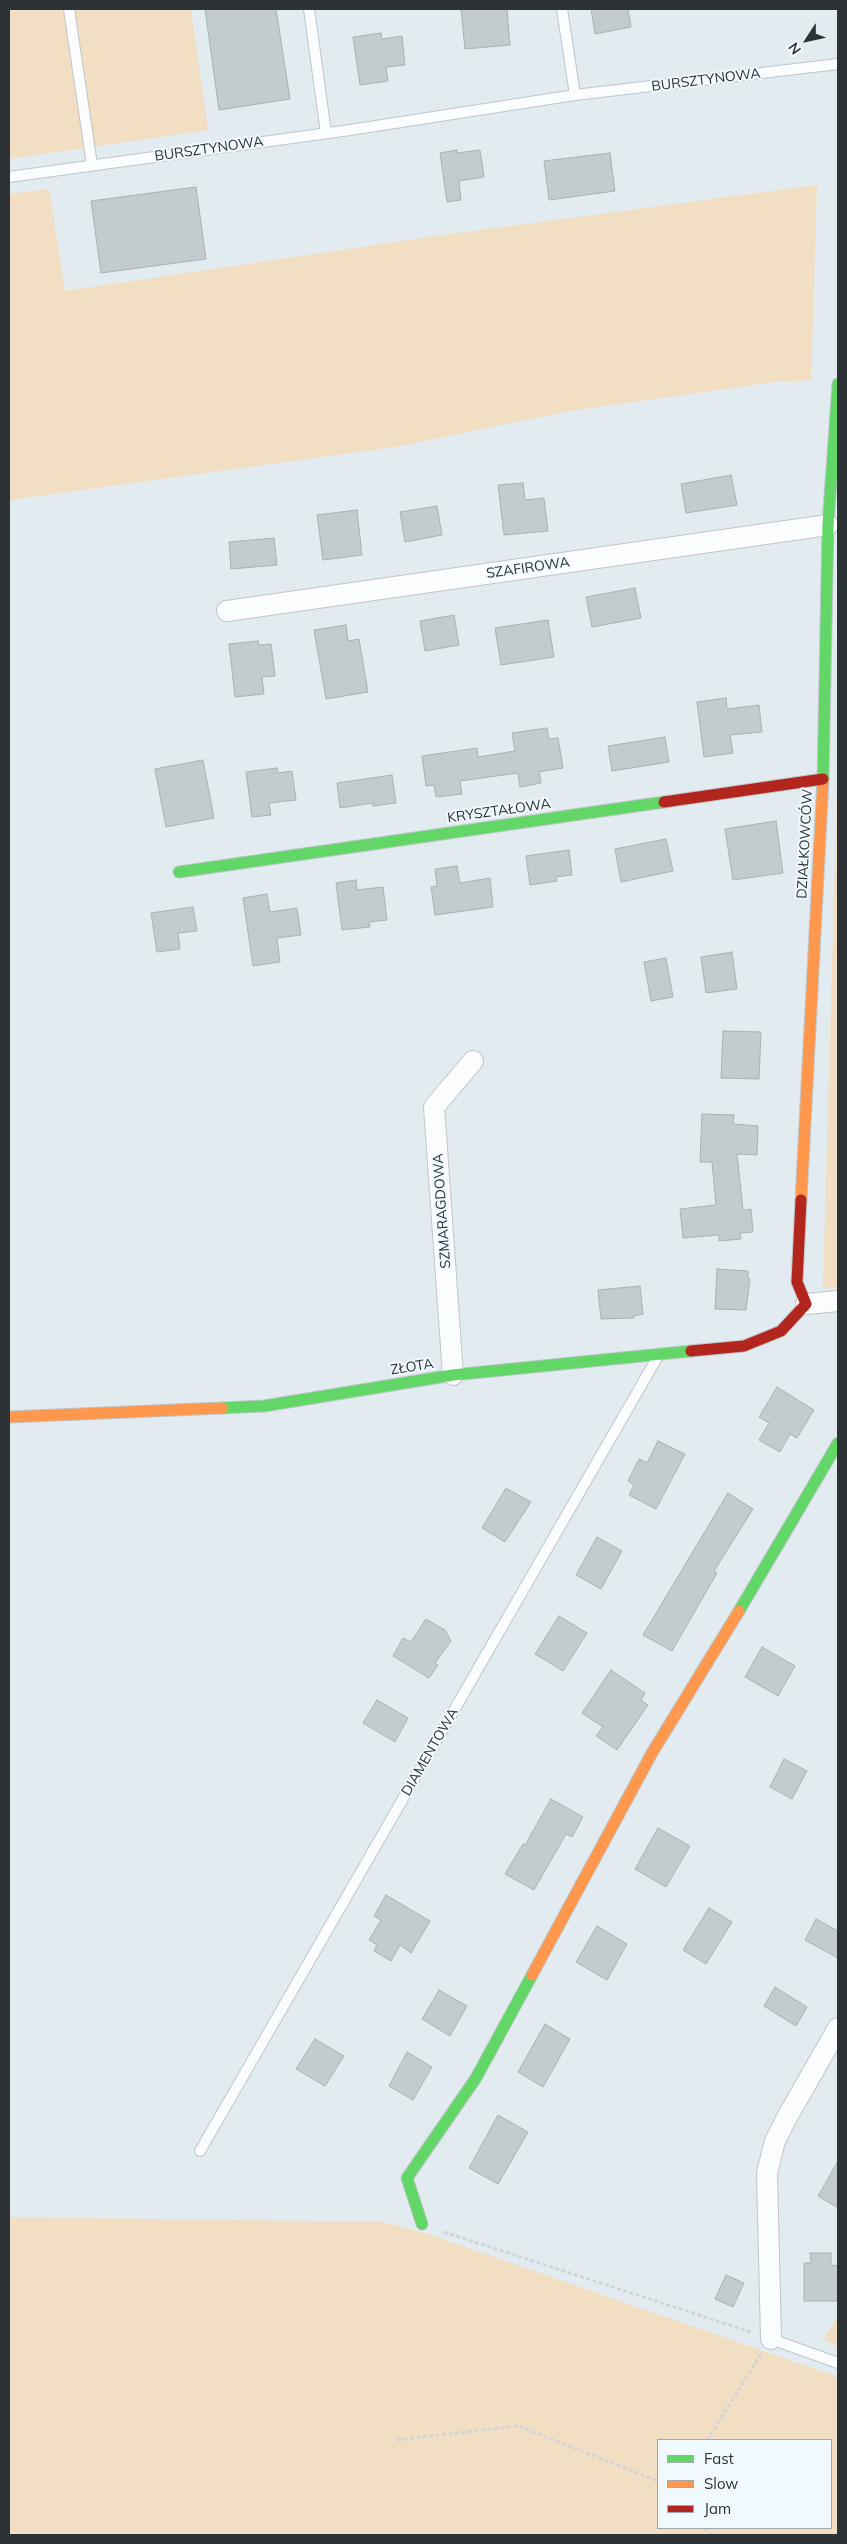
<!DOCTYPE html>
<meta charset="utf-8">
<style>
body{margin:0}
#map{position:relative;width:847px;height:2544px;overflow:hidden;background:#e2ebef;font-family:Mulish,sans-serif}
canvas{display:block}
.frame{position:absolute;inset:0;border:10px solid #2c3235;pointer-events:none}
.legend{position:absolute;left:657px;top:2439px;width:175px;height:90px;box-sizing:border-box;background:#eff9fe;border:1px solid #a1a9ae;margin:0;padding:6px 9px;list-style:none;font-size:15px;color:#2c3235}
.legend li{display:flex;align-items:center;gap:10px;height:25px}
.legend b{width:25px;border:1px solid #a1a9ae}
.north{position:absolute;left:782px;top:15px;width:50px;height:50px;-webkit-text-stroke:4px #eff9fe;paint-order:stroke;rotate:235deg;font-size:14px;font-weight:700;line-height:20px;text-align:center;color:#2c3235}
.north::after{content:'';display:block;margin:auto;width:18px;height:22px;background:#2c3235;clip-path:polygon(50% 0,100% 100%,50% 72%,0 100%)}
</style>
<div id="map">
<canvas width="847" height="2544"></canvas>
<div class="frame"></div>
<ul class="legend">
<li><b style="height:6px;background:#63d668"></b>Fast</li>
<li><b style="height:6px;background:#ff974d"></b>Slow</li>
<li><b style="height:6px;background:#b3261e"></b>Jam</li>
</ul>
<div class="north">N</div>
</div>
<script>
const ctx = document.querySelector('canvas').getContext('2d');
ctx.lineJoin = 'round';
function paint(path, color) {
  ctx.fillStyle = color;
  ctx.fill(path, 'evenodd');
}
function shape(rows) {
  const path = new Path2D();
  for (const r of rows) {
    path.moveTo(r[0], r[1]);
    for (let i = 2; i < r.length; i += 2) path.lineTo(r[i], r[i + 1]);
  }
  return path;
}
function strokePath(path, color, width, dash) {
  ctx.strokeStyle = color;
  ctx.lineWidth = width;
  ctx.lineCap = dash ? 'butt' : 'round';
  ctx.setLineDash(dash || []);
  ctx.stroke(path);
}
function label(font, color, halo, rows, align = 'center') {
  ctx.font = font + ' Mulish,sans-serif';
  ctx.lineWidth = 4;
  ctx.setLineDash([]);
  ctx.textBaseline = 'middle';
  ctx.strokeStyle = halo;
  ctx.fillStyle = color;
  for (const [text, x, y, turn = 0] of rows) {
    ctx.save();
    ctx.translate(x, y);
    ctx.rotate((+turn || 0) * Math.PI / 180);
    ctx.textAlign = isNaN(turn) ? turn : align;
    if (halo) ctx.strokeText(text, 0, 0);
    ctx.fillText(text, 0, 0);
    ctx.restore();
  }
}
const green = shape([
 [9,9,191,9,208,130,9,159],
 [817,185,811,380,775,382,570,411,395,447,9,500,9,194,49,189,65,291,436,236],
 [838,748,838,1287,823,1288],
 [9,2217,383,2222,428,2234,838,2377,838,2535,9,2535],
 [658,2440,831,2440,831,2528,658,2528],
 [838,2316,838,2346,823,2340]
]);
const building = shape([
 [205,9,276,9,290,99,219,110,205,9],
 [461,9,507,9,510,45,465,49,461,9],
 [591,9,628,9,631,27,595,34,591,9],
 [381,33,382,39,402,36,405,65,386,67,388,81,360,85,353,37,381,33],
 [457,150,457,153,480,150,484,177,459,181,461,200,447,202,440,153,457,150],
 [610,153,615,191,549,200,544,161,610,153],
 [196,187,206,259,101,273,91,201,196,187],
 [731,475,737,505,686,513,681,484,731,475],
 [523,483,525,500,544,498,548,531,504,535,498,485,523,483],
 [437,506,442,535,405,542,400,512,437,506],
 [357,510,362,555,323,560,317,515,357,510],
 [274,538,277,565,231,569,229,542,274,538],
 [635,588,641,618,592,627,586,597,635,588],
 [454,615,459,645,425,651,420,621,454,615],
 [548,620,554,657,501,665,495,628,548,620],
 [346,625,348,641,359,639,368,692,326,699,314,630,346,625],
 [258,641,259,645,271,644,275,676,262,677,264,694,235,697,229,644,258,641],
 [726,698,727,709,759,705,762,732,730,735,733,753,704,757,697,702,726,698],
 [547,728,549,739,558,738,563,768,539,772,541,783,520,787,518,773,460,781,462,794,436,797,434,785,426,786,422,756,477,748,478,757,515,751,512,733,547,728],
 [665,737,669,762,612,771,608,746,665,737],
 [203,760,214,818,166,827,155,769,203,760],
 [277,768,278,773,292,771,296,800,269,803,271,815,252,817,246,772,277,768],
 [392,775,396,803,373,806,373,803,340,808,337,783,392,775],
 [776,821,783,873,733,880,725,829,776,821],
 [666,839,673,871,621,882,615,849,666,839],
 [569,850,572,875,556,877,557,881,530,885,526,856,569,850],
 [457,866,460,883,490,878,493,907,435,915,431,887,437,886,435,869,457,866],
 [356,880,357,890,383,887,387,920,369,922,370,927,342,930,336,883,356,880],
 [267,894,270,912,297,908,301,935,277,938,280,962,253,966,243,898,267,894],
 [193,907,197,931,178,933,180,949,157,952,151,913,193,907],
 [732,952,737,989,706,993,701,957,732,952],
 [666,958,673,997,651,1001,644,962,666,958],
 [723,1031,761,1032,759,1079,721,1078,723,1031],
 [702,1114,734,1115,733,1124,758,1126,757,1155,737,1154,743,1210,751,1209,753,1232,740,1233,741,1239,719,1241,719,1235,683,1238,680,1209,716,1205,712,1162,700,1162,702,1114],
 [717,1269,748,1271,748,1279,750,1279,746,1310,715,1309,717,1269],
 [640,1286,643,1314,633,1316,634,1318,601,1319,598,1290,640,1286],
 [777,1387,814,1410,797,1438,790,1434,780,1452,759,1440,769,1423,759,1417,777,1387],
 [658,1441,685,1454,656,1509,629,1495,634,1485,628,1481,639,1459,647,1463,658,1441],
 [506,1488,531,1502,505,1542,482,1528,506,1488],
 [728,1493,753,1509,714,1571,717,1573,672,1651,643,1635,728,1493],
 [597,1537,622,1551,601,1589,576,1575,597,1537],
 [559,1616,587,1633,563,1671,535,1654,559,1616],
 [426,1619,445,1630,451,1641,435,1663,438,1665,429,1678,393,1656,403,1638,411,1642,426,1619],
 [762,1647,795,1666,778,1696,745,1677,762,1647],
 [611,1670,645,1693,641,1700,648,1705,617,1750,596,1736,603,1727,582,1713,611,1670],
 [377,1700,408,1718,395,1742,363,1723,377,1700],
 [784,1759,807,1771,792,1799,770,1787,784,1759],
 [551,1799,583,1817,572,1837,566,1834,534,1890,505,1874,523,1844,525,1845,551,1799],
 [658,1828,690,1846,666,1887,635,1869,658,1828],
 [386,1895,430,1921,411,1953,400,1945,391,1961,374,1951,377,1945,369,1940,381,1920,374,1916,386,1895],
 [709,1908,732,1922,706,1964,683,1950,709,1908],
 [816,1919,838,1931,838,1958,805,1940,816,1919],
 [597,1926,627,1944,607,1980,576,1962,597,1926],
 [775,1987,807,2007,796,2026,764,2006,775,1987],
 [439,1990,467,2006,450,2036,422,2019,439,1990],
 [545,2024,570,2039,543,2087,518,2072,545,2024],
 [315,2039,344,2056,325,2086,296,2069,315,2039],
 [407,2052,432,2067,413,2100,389,2086,407,2052],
 [498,2115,528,2132,498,2184,469,2168,498,2115],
 [838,2161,838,2208,818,2196,838,2161],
 [810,2253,831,2253,831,2265,838,2266,838,2301,804,2301,804,2263,811,2263,810,2253],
 [726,2275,744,2283,733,2307,715,2299,726,2275]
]);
const path = shape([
 [444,2232,751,2332],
 [397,2440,518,2426,658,2481],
 [707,2440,761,2354],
 [705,2528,711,2535]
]);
const lane = shape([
 [69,9,92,165],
 [309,9,326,133],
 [562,9,575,95],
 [9,177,350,130,575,95,838,64],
 [200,2151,657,1358],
 [771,2339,838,2363]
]);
const street = shape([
 [227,611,828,525],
 [806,1304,838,1301],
 [453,1375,434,1107,473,1061],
 [771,2339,767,2173,775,2141,786,2119,838,2028]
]);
const fast = shape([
 [823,780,828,525,838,384],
 [179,872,664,802],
 [222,1408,264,1406,453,1375,691,1351],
 [739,1611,838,1443],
 [422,2224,407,2178,476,2078,532,1975]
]);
const slow = shape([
 [801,1200,823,780],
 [9,1417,222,1408],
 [532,1975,652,1753,739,1611]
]);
const jam = shape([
 [664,802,823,779],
 [691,1351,744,1346,781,1331,806,1304,797,1282,801,1200]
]);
const streetNames = [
 ["BURSZTYNOWA",706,80,-7],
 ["BURSZTYNOWA",209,149,-8],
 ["SZAFIROWA",528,568,-8],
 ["KRYSZTAŁOWA",499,811,-8],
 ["DZIAŁKOWCÓW",805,844,-87],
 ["SZMARAGDOWA",442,1211,-94],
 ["ZŁOTA",412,1367,-9],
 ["DIAMENTOWA",430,1752,-60]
];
paint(green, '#f2dec2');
paint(building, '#c4cbcf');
strokePath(building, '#a9b1b4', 1);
strokePath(lane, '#bfc6ca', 12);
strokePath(street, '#bfc6ca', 22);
strokePath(fast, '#bfc6ca', 13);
strokePath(slow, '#bfc6ca', 13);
strokePath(jam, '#bfc6ca', 13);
strokePath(path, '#d2d5d6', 3, [4, 2.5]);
strokePath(lane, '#fbfcfd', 10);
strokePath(street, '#fbfcfd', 20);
strokePath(fast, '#63d668', 11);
strokePath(slow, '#ff974d', 11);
strokePath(jam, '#b3261e', 11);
label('14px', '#2c3235', '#eff9fe', streetNames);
</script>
